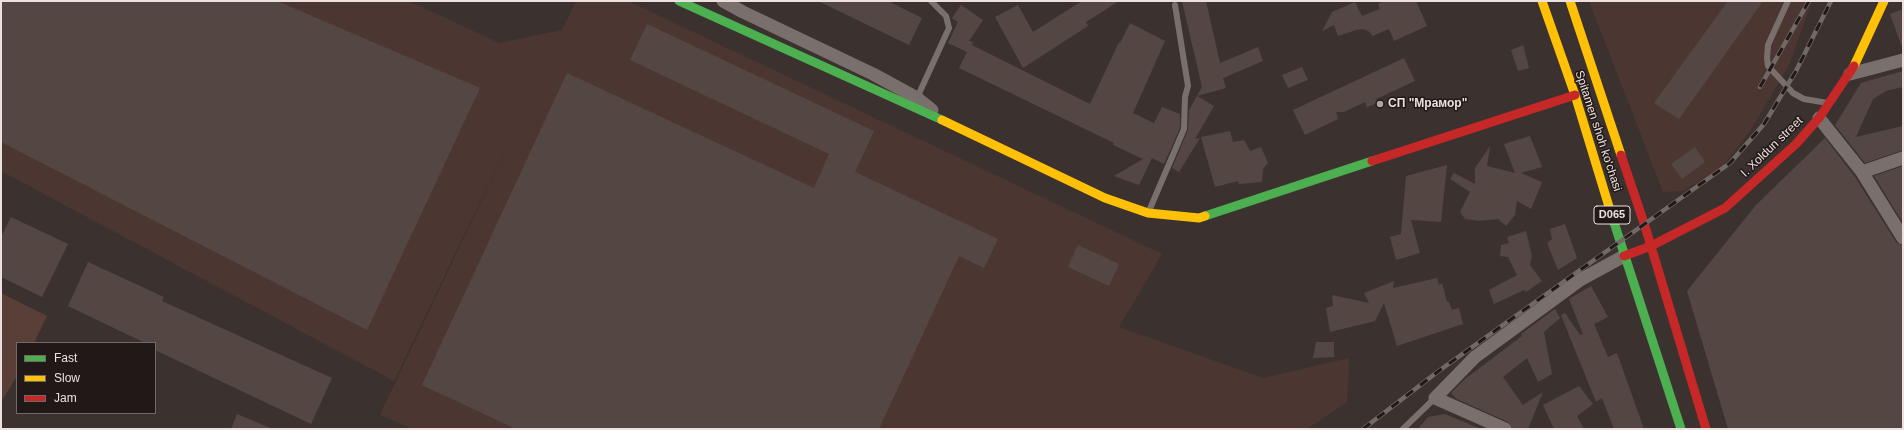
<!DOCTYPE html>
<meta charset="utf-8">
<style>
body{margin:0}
#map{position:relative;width:1904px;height:430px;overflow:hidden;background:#3b322f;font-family:Arial,sans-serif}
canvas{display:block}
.frame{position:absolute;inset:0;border:2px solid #ece1de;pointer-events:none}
.legend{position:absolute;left:16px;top:342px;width:140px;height:72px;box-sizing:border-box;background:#211917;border:1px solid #726967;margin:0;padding:5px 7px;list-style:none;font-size:12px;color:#ece1de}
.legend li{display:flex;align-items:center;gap:8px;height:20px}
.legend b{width:20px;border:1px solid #726967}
</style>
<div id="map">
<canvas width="1904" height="430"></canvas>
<div class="frame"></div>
<ul class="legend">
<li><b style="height:5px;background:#4caf50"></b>Fast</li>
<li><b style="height:5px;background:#ffc107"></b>Slow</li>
<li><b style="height:5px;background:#c62828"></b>Jam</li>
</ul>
</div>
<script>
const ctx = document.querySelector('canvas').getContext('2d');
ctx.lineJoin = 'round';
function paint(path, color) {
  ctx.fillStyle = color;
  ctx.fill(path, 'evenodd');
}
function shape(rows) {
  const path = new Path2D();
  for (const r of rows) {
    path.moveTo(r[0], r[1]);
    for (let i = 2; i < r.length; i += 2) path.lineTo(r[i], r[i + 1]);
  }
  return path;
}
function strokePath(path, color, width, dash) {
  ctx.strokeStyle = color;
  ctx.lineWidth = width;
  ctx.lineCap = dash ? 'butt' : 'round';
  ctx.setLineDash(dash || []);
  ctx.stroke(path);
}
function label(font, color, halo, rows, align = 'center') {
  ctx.font = font + ' Arial,sans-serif';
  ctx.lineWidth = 3;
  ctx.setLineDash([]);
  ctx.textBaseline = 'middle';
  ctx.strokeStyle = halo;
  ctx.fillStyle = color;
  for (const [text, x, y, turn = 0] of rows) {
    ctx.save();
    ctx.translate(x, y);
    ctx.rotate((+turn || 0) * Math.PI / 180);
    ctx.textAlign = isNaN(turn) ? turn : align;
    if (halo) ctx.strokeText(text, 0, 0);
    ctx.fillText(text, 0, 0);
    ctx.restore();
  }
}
const built = shape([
 [1,1,409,1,499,43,562,30,576,1,628,1,1162,254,1119,327,1263,378,1349,358,1347,402,1307,429,413,429,380,415,522,115,394,381,1,171],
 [1589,1,1812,1,1789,65,1750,131,1722,167,1683,191,1663,192]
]);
const green = shape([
 [1,293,47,316,34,343,17,343,17,376,1,402]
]);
const building = shape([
 [1,1,277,1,480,88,367,330,1,142],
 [818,1,888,1,922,18,909,45],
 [1082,1,1119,1,1086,22,1088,26,1023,68,995,17,1018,5,1033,32],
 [1182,1,1206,1,1220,63,1258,47,1263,61,1223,78,1226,88,1197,96,1214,106,1195,139,1200,138,1179,172,1172,168,1188,130,1189,110,1202,87],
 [1384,1,1416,1,1427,26,1394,41,1389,29,1372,36,1370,32,1363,29,1356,30,1338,36,1334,25,1322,31,1332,12,1355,2,1362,16,1380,9,1378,4],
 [1728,1,1763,1,1679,119,1654,103],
 [961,5,983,20,969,41,973,42,972,45,1090,104,1119,42,1120,43,1130,23,1165,41,1133,113,1154,123,1162,107,1180,114,1180,128,1164,164,1152,158,1139,185,1114,176,1143,159,1113,145,1114,143,959,68,967,52,948,43,958,22,952,18],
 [1903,9,1903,47,1902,47,1890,14],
 [647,24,874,131,855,172,998,239,984,268,959,256,879,429,516,429,422,385,567,73,814,188,829,154,630,60],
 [1523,45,1529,68,1518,71,1511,50],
 [1404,58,1415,81,1376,99,1378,103,1367,107,1365,102,1344,112,1336,112,1338,119,1305,135,1293,110],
 [1302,67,1308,80,1288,88,1282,75],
 [1903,71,1903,87,1886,91,1873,99,1856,137,1903,126,1903,150,1865,163,1835,125,1861,83],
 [1230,131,1233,142,1244,140,1250,151,1261,147,1268,163,1263,169,1262,182,1239,184,1238,181,1215,187,1201,137],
 [1530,136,1542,167,1521,173,1542,182,1531,209,1517,201,1515,215,1506,226,1498,219,1479,221,1465,219,1460,212,1470,192,1450,179,1454,173,1475,184,1475,168,1490,146,1487,166,1515,173,1504,144],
 [1825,138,1855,177,1896,242,1903,246,1903,429,1728,429,1687,291,1756,205],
 [1695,147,1705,162,1682,179,1671,164],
 [1447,165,1441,222,1411,220,1420,253,1396,260,1390,237,1401,234,1406,176],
 [1903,166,1903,223,1874,176],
 [11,217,68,244,42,297,1,277,1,237],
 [1565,224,1577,258,1558,270,1547,243,1552,239,1550,229],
 [1526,231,1532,256,1530,265,1542,281,1526,292,1524,290,1494,304,1489,290,1517,275,1508,257,1500,256,1501,245,1509,243,1507,237],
 [1078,245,1119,264,1109,286,1068,267],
 [88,262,164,297,162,301,332,378,311,424,155,350,155,343,145,343,68,306],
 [1437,278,1439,285,1442,283,1447,302,1449,302,1452,310,1459,308,1463,324,1397,346,1384,303,1375,321,1330,332,1326,308,1333,306,1332,295,1369,303,1364,293,1394,281,1393,288],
 [1591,286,1608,317,1594,324,1608,357,1617,353,1644,429,1614,429,1602,398,1596,402,1561,315,1565,313,1580,335,1583,334,1569,299],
 [1555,309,1560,318,1544,332,1552,374,1538,382,1527,358,1503,377,1523,405,1543,392,1528,429,1513,429,1508,422,1457,399,1451,393,1465,379,1522,336,1521,334],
 [1316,342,1334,342,1334,357,1313,358],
 [1579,386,1593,404,1577,416,1584,429,1554,429,1543,405],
 [237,414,273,429,231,429],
 [1445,414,1481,429,1418,429,1428,417]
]);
const lane = shape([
 [1788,1,1768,45,1767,58,1768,66,1793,93,1804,99,1828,103],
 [917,98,949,28,946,16,931,1],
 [1149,211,1184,129,1185,97,1188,86,1175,5],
 [1403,429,1435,398]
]);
const street = shape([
 [723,1,743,12,873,74,917,98,932,110],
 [1850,74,1903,60],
 [1819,118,1862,172,1903,238],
 [1862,172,1903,158],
 [1505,429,1435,398,1475,357,1580,280,1624,256]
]);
const fast = shape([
 [679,1,942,120],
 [1610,210,1681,429],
 [1205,216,1372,161]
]);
const slow = shape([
 [1542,1,1575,95,1610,210],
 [1570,1,1621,155],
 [1854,66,1884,1],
 [942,120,1105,198,1148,213,1199,218,1205,216]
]);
const jam = shape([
 [1621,155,1644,223,1706,429],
 [1372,161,1575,95],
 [1624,256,1651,246,1725,208,1796,144,1819,118,1854,66]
]);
const rail = shape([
 [1760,87,1809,1],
 [1363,429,1440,370,1730,163,1764,124,1796,71,1831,1]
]);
const markers = [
 [1380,104,4,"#aea4a1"]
];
const shields = [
 [1612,215,36]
];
const shieldNames = [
 ["D065",1612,215]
];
const poiNames = [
 ["СП \"Мрамор\"",1388,104]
];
const streetNames = [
 ["Spitamen shoh ko'chasi",1598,131,72],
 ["I. Xoldun street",1772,147,-44]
];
paint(built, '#4c3631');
paint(green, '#5a3f38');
paint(building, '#544743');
strokePath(lane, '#79706e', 6);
strokePath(street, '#79706e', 13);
strokePath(fast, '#4caf50', 9);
strokePath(slow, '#ffc107', 9);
strokePath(jam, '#c62828', 9);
strokePath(rail, '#726967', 4.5);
strokePath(rail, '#211917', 3, [9]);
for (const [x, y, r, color] of markers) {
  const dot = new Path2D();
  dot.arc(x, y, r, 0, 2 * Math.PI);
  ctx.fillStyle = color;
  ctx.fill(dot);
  strokePath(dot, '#211917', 1.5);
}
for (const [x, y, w] of shields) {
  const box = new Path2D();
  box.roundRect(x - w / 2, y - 9, w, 18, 3);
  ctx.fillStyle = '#211917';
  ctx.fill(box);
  strokePath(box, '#ece1de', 1);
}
label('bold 11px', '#ece1de', null, shieldNames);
label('bold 12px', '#ece1de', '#211917', poiNames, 'left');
label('12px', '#ece1de', '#211917', streetNames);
</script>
